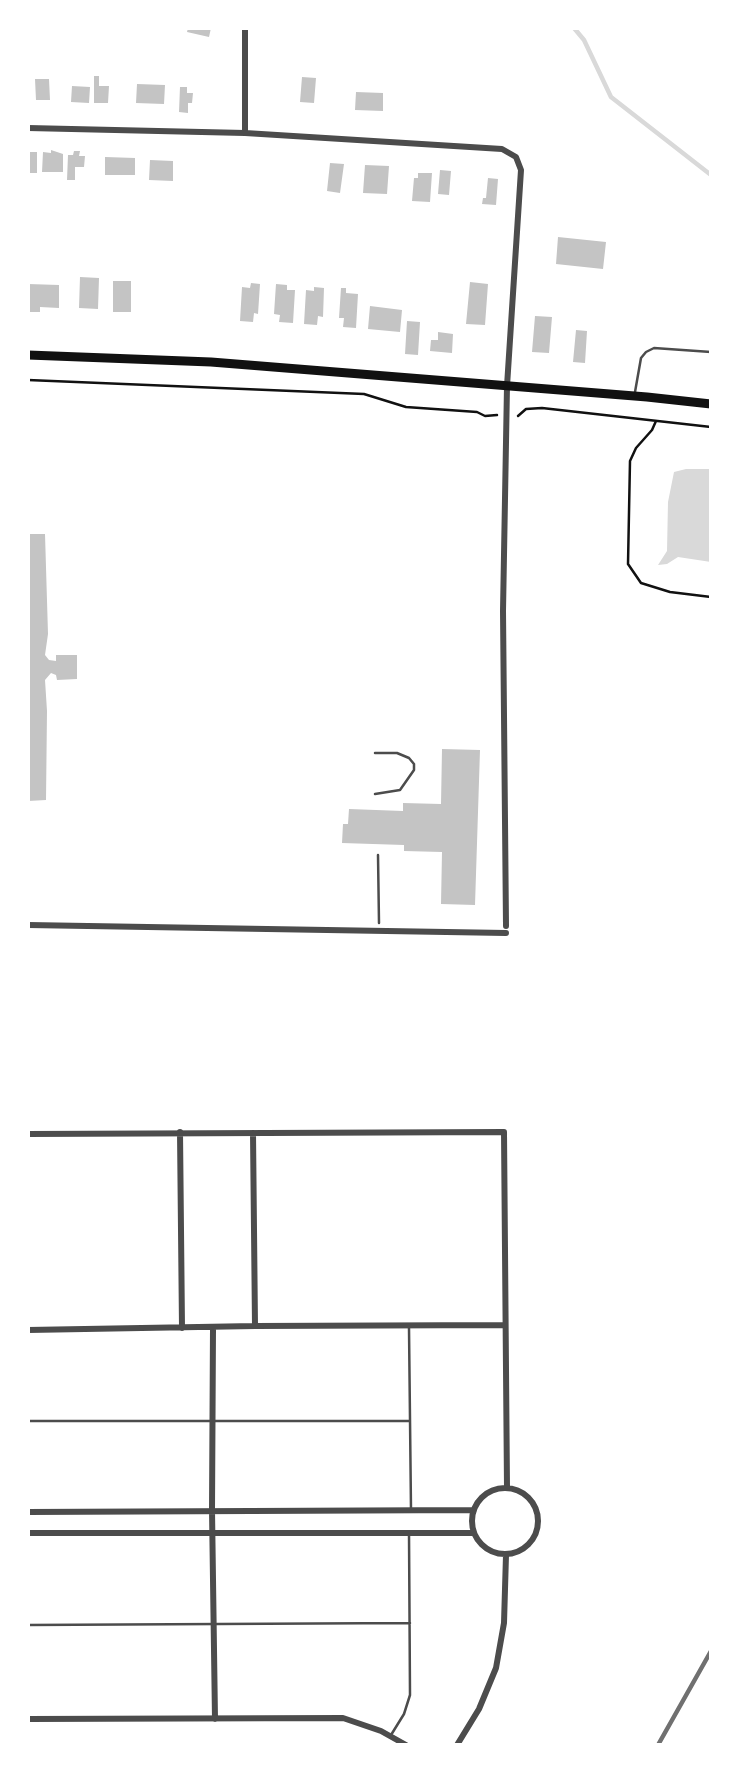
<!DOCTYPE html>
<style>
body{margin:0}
#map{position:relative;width:739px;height:1773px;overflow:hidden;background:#fff;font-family:"Sofia Sans Condensed",sans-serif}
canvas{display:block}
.frame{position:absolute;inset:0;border:30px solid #fff;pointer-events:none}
</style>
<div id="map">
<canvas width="739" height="1773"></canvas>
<div class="frame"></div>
</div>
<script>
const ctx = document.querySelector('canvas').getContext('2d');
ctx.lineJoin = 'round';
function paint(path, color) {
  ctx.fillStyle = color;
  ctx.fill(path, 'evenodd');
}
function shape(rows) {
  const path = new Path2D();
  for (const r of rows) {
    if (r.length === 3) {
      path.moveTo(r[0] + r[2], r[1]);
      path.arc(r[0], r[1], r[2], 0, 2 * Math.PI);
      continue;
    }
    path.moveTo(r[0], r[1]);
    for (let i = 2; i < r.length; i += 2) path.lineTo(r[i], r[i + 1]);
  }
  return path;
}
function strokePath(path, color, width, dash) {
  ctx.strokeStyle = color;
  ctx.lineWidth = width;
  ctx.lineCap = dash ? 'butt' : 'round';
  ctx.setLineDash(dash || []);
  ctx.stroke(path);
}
const water = shape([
 [686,469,711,469,711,562,678,557,667,564,658,565,667,551,668,502,674,472]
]);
const stream = shape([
 [574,28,584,40,611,97,711,175]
]);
const building = shape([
 [188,28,211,28,209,37,187,32],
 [94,76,99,76,99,86,109,86,108,103,94,103],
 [302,77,316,78,314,103,300,102],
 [35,79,49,79,50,100,36,100],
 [137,84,165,85,164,104,136,103],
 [72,86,90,87,89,103,71,102],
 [180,87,187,87,187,93,193,93,192,103,188,103,188,113,179,112],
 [356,92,383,93,383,111,355,110],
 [51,150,63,154,63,172,42,172,43,152,51,153],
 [74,151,80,151,79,156,85,156,84,167,75,167,75,180,67,180,68,155,73,155],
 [28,152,37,152,37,173,28,173],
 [105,157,135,158,135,175,105,175],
 [150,160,173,161,173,181,149,180],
 [330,163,344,164,340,193,327,191],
 [365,165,389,166,387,194,363,193],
 [440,170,451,171,449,195,438,194],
 [418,173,432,173,430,202,412,201,414,178,418,178],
 [488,178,498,179,496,205,482,204,483,198,486,198],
 [558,237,606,242,603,269,556,264],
 [80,277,99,278,98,309,79,308],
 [113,281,131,281,131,312,113,312],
 [470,282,488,284,485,325,466,324],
 [251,283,260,284,258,314,254,313,253,322,240,321,242,287,250,288],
 [28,284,59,285,59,308,40,307,40,312,28,312],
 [276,284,287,285,287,290,295,290,293,323,279,322,280,315,274,314],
 [314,287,324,288,323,317,318,316,317,325,304,324,306,290,314,291],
 [341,288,346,288,346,293,358,294,356,328,343,327,344,318,339,318],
 [370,306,402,310,400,332,368,329],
 [535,316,552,317,549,353,532,352],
 [407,321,420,322,418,355,405,354],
 [576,330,587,331,585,363,573,362],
 [438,332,453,334,452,353,430,351,431,340,438,340],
 [28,534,45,534,48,634,45,655,49,660,56,661,56,655,77,655,77,679,57,680,56,675,51,673,45,680,47,711,46,800,28,801],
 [442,749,480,750,475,905,441,904,442,852,404,851,404,845,342,843,343,824,348,824,349,809,403,811,403,803,441,804]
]);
const path = shape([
 [28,380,364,394,406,407,477,412,485,416,497,415],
 [518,416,526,409,542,408,711,427],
 [656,421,652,430,636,448,630,461,628,564,641,583,670,592,711,597]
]);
const service = shape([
 [635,392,641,358,646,352,654,348,711,352],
 [375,794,400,790,414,770,414,764,409,758,397,753,375,753],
 [378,855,379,923],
 [409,1328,411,1510],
 [28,1421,410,1421],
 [28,1625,410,1623],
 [391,1735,404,1714,410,1695,409,1533]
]);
const minor = shape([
 [245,28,245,133],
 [28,128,245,133,502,149,516,157,521,170,507,386,503,611,506,926],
 [28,925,506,933],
 [180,1132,182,1328],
 [253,1133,255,1326],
 [28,1134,504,1132,507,1488],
 [213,1328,212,1510,215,1719],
 [28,1330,255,1326,505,1325],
 [505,1521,33],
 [28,1512,474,1510],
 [28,1533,474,1533],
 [28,1719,343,1718,381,1731,406,1745],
 [457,1745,479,1709,496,1668,504,1623,506,1555]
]);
const secondary = shape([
 [28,355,211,362,647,397,711,404]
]);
const rail = shape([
 [658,1745,711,1651]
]);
paint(water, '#d9d9d9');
strokePath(stream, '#d9d9d9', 4.5);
paint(building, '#c4c4c4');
strokePath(path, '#111', 2.5);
strokePath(service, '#4c4c4c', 2.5);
strokePath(minor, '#4c4c4c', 6);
strokePath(secondary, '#111', 9);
strokePath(rail, '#707070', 4.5);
</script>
